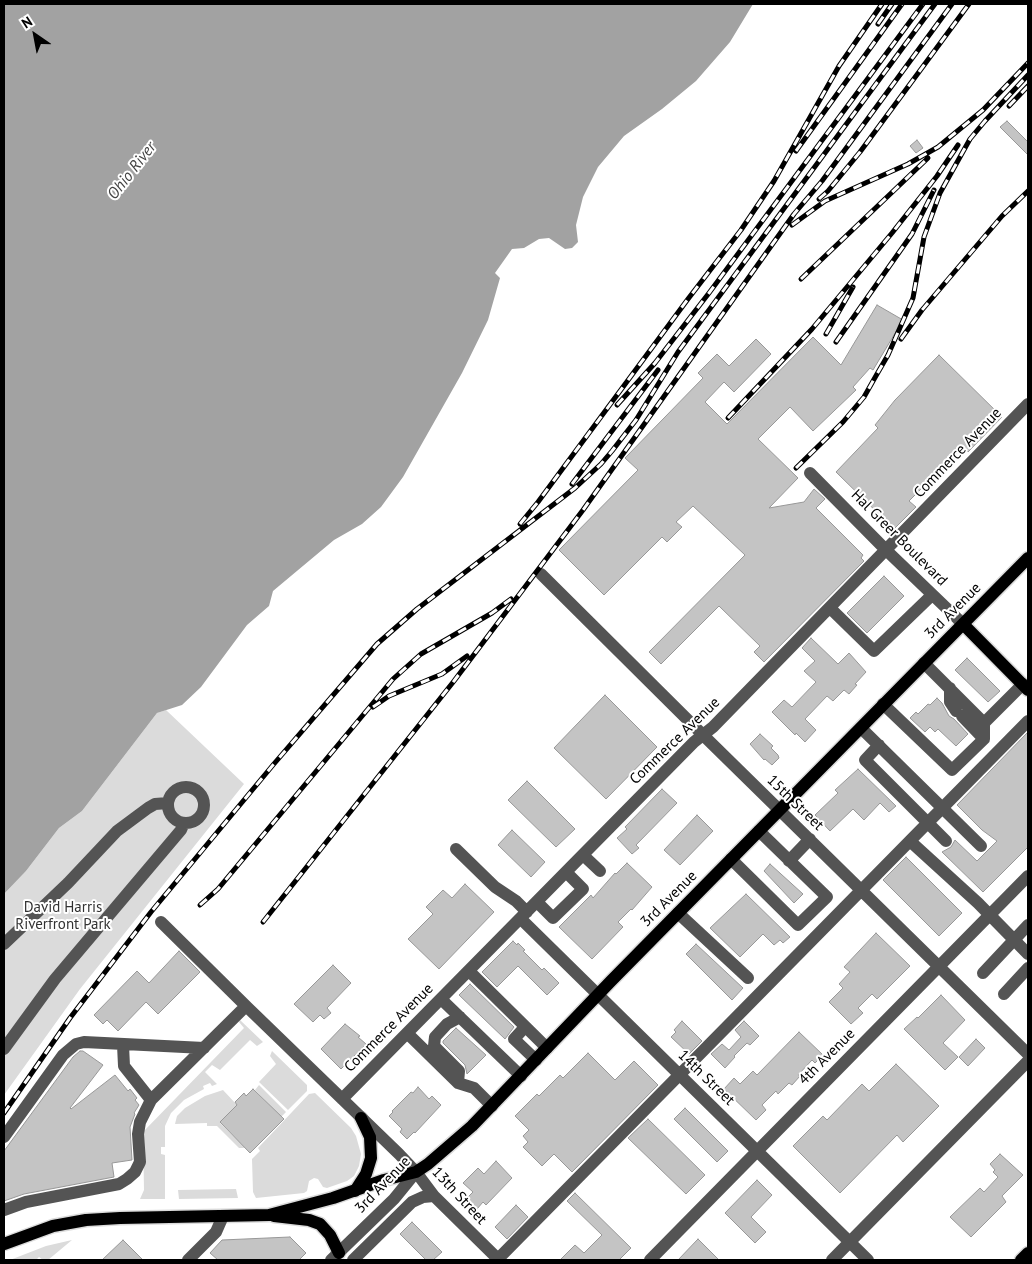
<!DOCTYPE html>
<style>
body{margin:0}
#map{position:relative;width:1032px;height:1264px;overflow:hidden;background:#fff;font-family:"PT Sans",sans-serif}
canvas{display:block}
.frame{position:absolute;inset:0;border:5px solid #000;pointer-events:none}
.north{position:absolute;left:10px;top:10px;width:50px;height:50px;-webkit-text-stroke:4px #fff;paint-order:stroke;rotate:327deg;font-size:14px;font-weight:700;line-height:20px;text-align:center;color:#000}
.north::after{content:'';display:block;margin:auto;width:18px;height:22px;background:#000;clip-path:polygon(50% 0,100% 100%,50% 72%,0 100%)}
</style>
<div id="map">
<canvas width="1032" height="1264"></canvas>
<div class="frame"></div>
<div class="north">N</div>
</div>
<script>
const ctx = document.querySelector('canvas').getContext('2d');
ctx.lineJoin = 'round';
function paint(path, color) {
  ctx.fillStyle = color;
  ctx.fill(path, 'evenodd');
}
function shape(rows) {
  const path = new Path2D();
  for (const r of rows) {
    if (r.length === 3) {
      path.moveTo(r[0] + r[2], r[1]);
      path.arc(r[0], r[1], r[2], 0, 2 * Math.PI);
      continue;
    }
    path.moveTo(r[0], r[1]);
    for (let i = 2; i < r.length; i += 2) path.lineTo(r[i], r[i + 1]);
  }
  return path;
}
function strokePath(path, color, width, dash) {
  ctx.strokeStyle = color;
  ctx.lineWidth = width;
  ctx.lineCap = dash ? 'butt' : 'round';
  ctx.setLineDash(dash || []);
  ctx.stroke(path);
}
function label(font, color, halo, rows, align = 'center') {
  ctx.font = font + ' "PT Sans",sans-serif';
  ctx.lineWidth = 4;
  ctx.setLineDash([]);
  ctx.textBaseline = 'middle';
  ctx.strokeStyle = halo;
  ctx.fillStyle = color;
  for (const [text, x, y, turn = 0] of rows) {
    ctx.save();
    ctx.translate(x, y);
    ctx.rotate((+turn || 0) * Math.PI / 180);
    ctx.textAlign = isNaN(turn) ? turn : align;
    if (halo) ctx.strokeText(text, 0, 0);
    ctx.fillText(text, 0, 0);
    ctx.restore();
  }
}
const green = shape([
 [166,710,244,784,80,989,4,1095,4,894,26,871,59,828,82,811,157,713],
 [240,1020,263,1042,257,1046,250,1040,220,1070,212,1065,205,1072,217,1084,212,1086,210,1083,203,1086,204,1089,184,1100,171,1113,165,1126,165,1147,161,1147,161,1154,165,1155,165,1199,140,1199,144,1190,143,1132,244,1028,239,1022],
 [272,1051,307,1085,307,1091,288,1110,259,1082,276,1064,270,1056],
 [259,1085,286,1112,281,1117,255,1090],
 [223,1090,237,1105,220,1123,245,1148,239,1148,217,1126,207,1126,207,1123,175,1124,177,1116,185,1108,205,1096],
 [315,1093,351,1128,356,1136,361,1154,359,1166,354,1176,347,1181,327,1188,323,1187,318,1179,314,1178,309,1181,307,1191,304,1193,256,1198,253,1192,252,1159,260,1151,258,1148,309,1094],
 [236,1189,238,1198,179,1199,178,1190],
 [72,1240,48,1260,43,1260,39,1257,36,1260,10,1260,46,1246]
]);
const water = shape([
 [4,4,753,4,730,42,696,81,662,109,624,136,598,167,583,197,576,225,578,242,572,248,565,249,549,238,539,239,524,248,512,249,495,273,500,278,488,320,462,373,403,477,381,507,362,524,334,540,273,591,269,606,247,625,201,687,182,705,157,713,82,811,59,828,26,871,4,894]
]);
const building = shape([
 [1007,121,1028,142,1028,155,1000,127,1007,121],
 [917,140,923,148,916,153,910,146,917,140],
 [877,305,903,320,873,370,870,368,853,387,856,390,813,431,790,407,758,439,798,478,769,508,804,502,814,489,825,499,816,508,863,555,861,558,864,561,764,662,754,652,760,646,719,606,661,664,649,652,745,555,693,506,676,522,682,527,667,542,662,537,604,595,559,550,638,470,625,458,703,378,698,373,717,354,729,366,756,339,771,354,734,392,724,382,705,402,727,424,813,337,841,365,877,305],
 [939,355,1002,417,968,452,963,447,909,501,916,507,894,529,836,472,878,428,875,425,895,400,939,355],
 [884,576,904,596,867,633,847,613,884,576],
 [811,638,838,664,849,653,866,672,855,684,857,685,849,694,844,690,833,701,827,696,805,719,816,730,805,742,796,733,795,735,772,712,784,700,792,707,816,682,804,671,815,661,802,648,811,638],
 [967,658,1000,691,988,702,955,670,967,658],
 [605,695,657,747,606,799,554,748,605,695],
 [937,698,942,703,949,716,954,719,968,734,956,746,938,729,935,732,930,727,925,732,910,718,916,712,918,714,928,704,930,705,937,698],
 [1028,732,1028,847,983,892,942,852,951,847,955,840,977,861,997,841,982,830,957,805,1028,732],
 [760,734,773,746,771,748,778,755,779,758,772,765,765,759,764,760,750,744,760,734],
 [858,769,896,806,889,812,880,803,864,820,853,809,830,831,815,815,838,793,835,790,858,769],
 [527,781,575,829,556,847,508,800,527,781],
 [662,789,677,803,636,845,639,848,632,854,617,838,627,829,625,827,662,789],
 [697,815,713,831,680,865,664,850,697,815],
 [512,830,545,862,531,877,498,845,512,830],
 [906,857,962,913,939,936,883,880,906,857],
 [627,863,652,887,632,910,631,909,618,922,623,927,592,959,559,927,591,895,593,898,615,873,616,874,627,863],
 [770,864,803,894,794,903,764,871,770,864],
 [465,884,494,912,439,969,408,939,433,914,426,907,443,890,452,898,465,884],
 [746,894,790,937,783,943,780,940,774,945,763,934,740,957,710,928,746,894],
 [876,933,910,966,877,999,872,994,858,1008,863,1013,851,1024,829,1002,843,988,839,984,850,972,844,967,876,933],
 [513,941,517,945,518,943,525,950,523,951,542,970,544,968,559,983,547,995,518,966,497,987,482,972,513,941],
 [696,944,743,988,732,1000,686,954,696,944],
 [179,951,200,972,158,1014,146,1002,118,1031,107,1020,103,1024,94,1015,137,971,149,983,179,951],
 [333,965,351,983,327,1008,331,1013,324,1019,320,1015,313,1022,294,1004,333,965],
 [470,984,514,1027,505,1039,459,995,470,984],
 [941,995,965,1020,943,1043,958,1057,945,1070,904,1029,917,1017,918,1018,941,995],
 [682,1021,702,1041,689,1054,671,1037,676,1032,674,1030,682,1021],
 [744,1021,759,1036,750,1045,747,1043,734,1056,735,1057,725,1068,711,1054,722,1044,729,1050,741,1037,735,1030,744,1021],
 [345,1024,360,1036,358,1037,366,1044,341,1069,321,1049,345,1024],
 [456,1028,486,1055,467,1074,465,1065,443,1043,443,1041,456,1028],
 [799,1032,823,1055,815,1063,812,1060,798,1075,800,1076,792,1085,789,1083,778,1094,776,1091,762,1105,766,1110,756,1120,724,1089,734,1078,740,1084,753,1071,757,1075,799,1032],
 [976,1039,985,1048,968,1066,959,1057,976,1039],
 [80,1051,83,1051,103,1065,70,1108,71,1109,115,1075,128,1091,130,1089,137,1098,135,1100,139,1105,134,1113,135,1114,130,1127,132,1160,112,1163,114,1177,24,1194,4,1201,4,1151,73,1057,80,1051],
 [588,1053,615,1080,634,1061,658,1085,572,1172,554,1154,542,1166,523,1147,528,1142,523,1136,529,1130,515,1116,537,1094,539,1096,560,1075,563,1078,588,1053],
 [896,1064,939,1106,903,1142,897,1135,840,1193,793,1146,823,1116,827,1120,862,1084,869,1091,896,1064],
 [418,1087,429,1099,432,1096,441,1105,415,1133,414,1132,407,1139,400,1132,402,1129,389,1116,393,1112,392,1111,411,1092,413,1093,418,1087],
 [253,1089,284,1119,250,1153,220,1122,237,1105,235,1102,244,1093,246,1096,253,1089],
 [685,1108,728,1151,717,1162,674,1119,685,1108],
 [648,1119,705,1175,686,1194,628,1138,648,1119],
 [1000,1154,1023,1175,1002,1196,1006,1202,971,1237,950,1217,980,1188,984,1192,998,1177,993,1172,995,1170,990,1164,1000,1154],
 [496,1161,512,1178,486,1205,483,1202,477,1209,466,1199,473,1192,463,1183,478,1168,484,1174,496,1161],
 [757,1180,772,1195,751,1217,766,1232,755,1243,725,1213,757,1180],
 [575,1193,631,1248,619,1260,560,1260,575,1245,584,1253,602,1235,567,1201,575,1193],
 [516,1205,528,1217,507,1239,495,1227,516,1205],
 [412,1222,442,1252,433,1260,426,1260,400,1234,412,1222],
 [290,1237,306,1253,299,1260,218,1260,210,1253,222,1240,290,1237],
 [698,1239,719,1260,678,1260,698,1239],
 [123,1240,143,1260,102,1260,123,1240]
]);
const minor = shape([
 [810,473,886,550,963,624],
 [541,574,703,735,1028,1054],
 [830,608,874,651,932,595],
 [950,688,950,702,956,711],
 [883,704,952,770,984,739,984,723,924,663],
 [962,716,984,739],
 [984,723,1023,684],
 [861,728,981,846],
 [879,745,865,760,946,841],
 [186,805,18],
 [911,842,978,903,1028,954],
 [456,849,495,887,516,901,527,912],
 [583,855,600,871],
 [731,859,798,925,827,897,759,831],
 [789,861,810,839],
 [537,902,553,918,583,889,566,872],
 [678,913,748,978],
 [521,919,868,1260],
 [4,944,68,883,117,831,148,808,155,804,168,803],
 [469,971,547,1048],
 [983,973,1028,925],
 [1004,994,1028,968],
 [441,999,521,1076],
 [246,1006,399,1154,416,1172,434,1196,499,1260],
 [525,1027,514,1039,536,1060],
 [407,1033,458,1083,474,1088,492,1106],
 [123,1045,124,1066,151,1100],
 [4,1049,55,979,181,830,184,823],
 [458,1083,459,1071,434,1046,435,1037,447,1024,460,1017],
 [342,1099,694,742,713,727,1028,404],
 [4,1137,63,1055,76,1044,84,1042,204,1048],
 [4,1210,26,1202,119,1184,127,1179,135,1172,140,1162,138,1134,140,1122,151,1100,246,1006,161,922],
 [188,1260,216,1232,223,1216],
 [331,1260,394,1199,416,1172],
 [353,1260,412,1202,423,1197,434,1196],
 [497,1260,1028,721],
 [650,1260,1028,876],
 [832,1260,1028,1061]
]);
const major = shape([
 [963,624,1028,690],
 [355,1191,366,1174,371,1158,370,1137,361,1118],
 [274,1216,309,1220,320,1224,330,1235,339,1253],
 [4,1244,53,1226,86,1220,120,1218,269,1215,333,1198,384,1180,416,1172,428,1164,472,1126,611,981,1028,558],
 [1021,1260,1028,1253]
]);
const rail = shape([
 [878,24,892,4],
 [1009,106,1028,86],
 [796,151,902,4],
 [819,199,828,191,860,152,969,4],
 [792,225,825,201,908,164,938,147,983,110,1028,63],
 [801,279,928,158],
 [826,334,853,287],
 [901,339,922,310,1002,216,1028,191],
 [836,342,912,234,934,190],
 [617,405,655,363,709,293,923,4],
 [728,418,812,329,892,233,937,176,958,145],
 [796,468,843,422,864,397,877,374,888,355,913,298,924,237,940,193,970,139,985,121,1028,75],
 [572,484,658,370],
 [520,524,538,502,688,299,741,230,774,181,839,66,882,4],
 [373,707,389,696,442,674,467,656],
 [200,905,218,889,393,679,421,654,492,613,511,599],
 [263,922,454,681,583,510,764,256,794,214,822,181,952,4],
 [4,1113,70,1018,151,912,273,765,377,644,417,609,575,488,601,464,612,451,636,420,678,352,935,4]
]);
const streetNames = [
 ["Commerce Avenue",958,453,-46],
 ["Hal Greer Boulevard",899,538,45],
 ["3rd Avenue",953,611,-45],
 ["Commerce Avenue",675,741,-44],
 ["15th Street",795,803,44],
 ["3rd Avenue",669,899,-45],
 ["Commerce Avenue",389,1028,-45],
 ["4th Avenue",827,1057,-45],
 ["14th Street",706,1078,44],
 ["3rd Avenue",383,1185,-46],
 ["13th Street",459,1196,47]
];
const parkNames = [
 ["David Harris",63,908],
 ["Riverfront Park",63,925]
];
const waterNames = [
 ["Ohio River",132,171,-52]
];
paint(green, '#dbdbdb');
paint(water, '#a2a2a2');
paint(building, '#c4c4c4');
strokePath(building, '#989898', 1);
strokePath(major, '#dbdbdb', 15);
strokePath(minor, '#545454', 12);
strokePath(major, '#000', 12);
strokePath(rail, '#000', 5);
strokePath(rail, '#fff', 3, [9]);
label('15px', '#000', '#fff', streetNames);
label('15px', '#323232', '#fff', parkNames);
label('italic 16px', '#434343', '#fff', waterNames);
</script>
